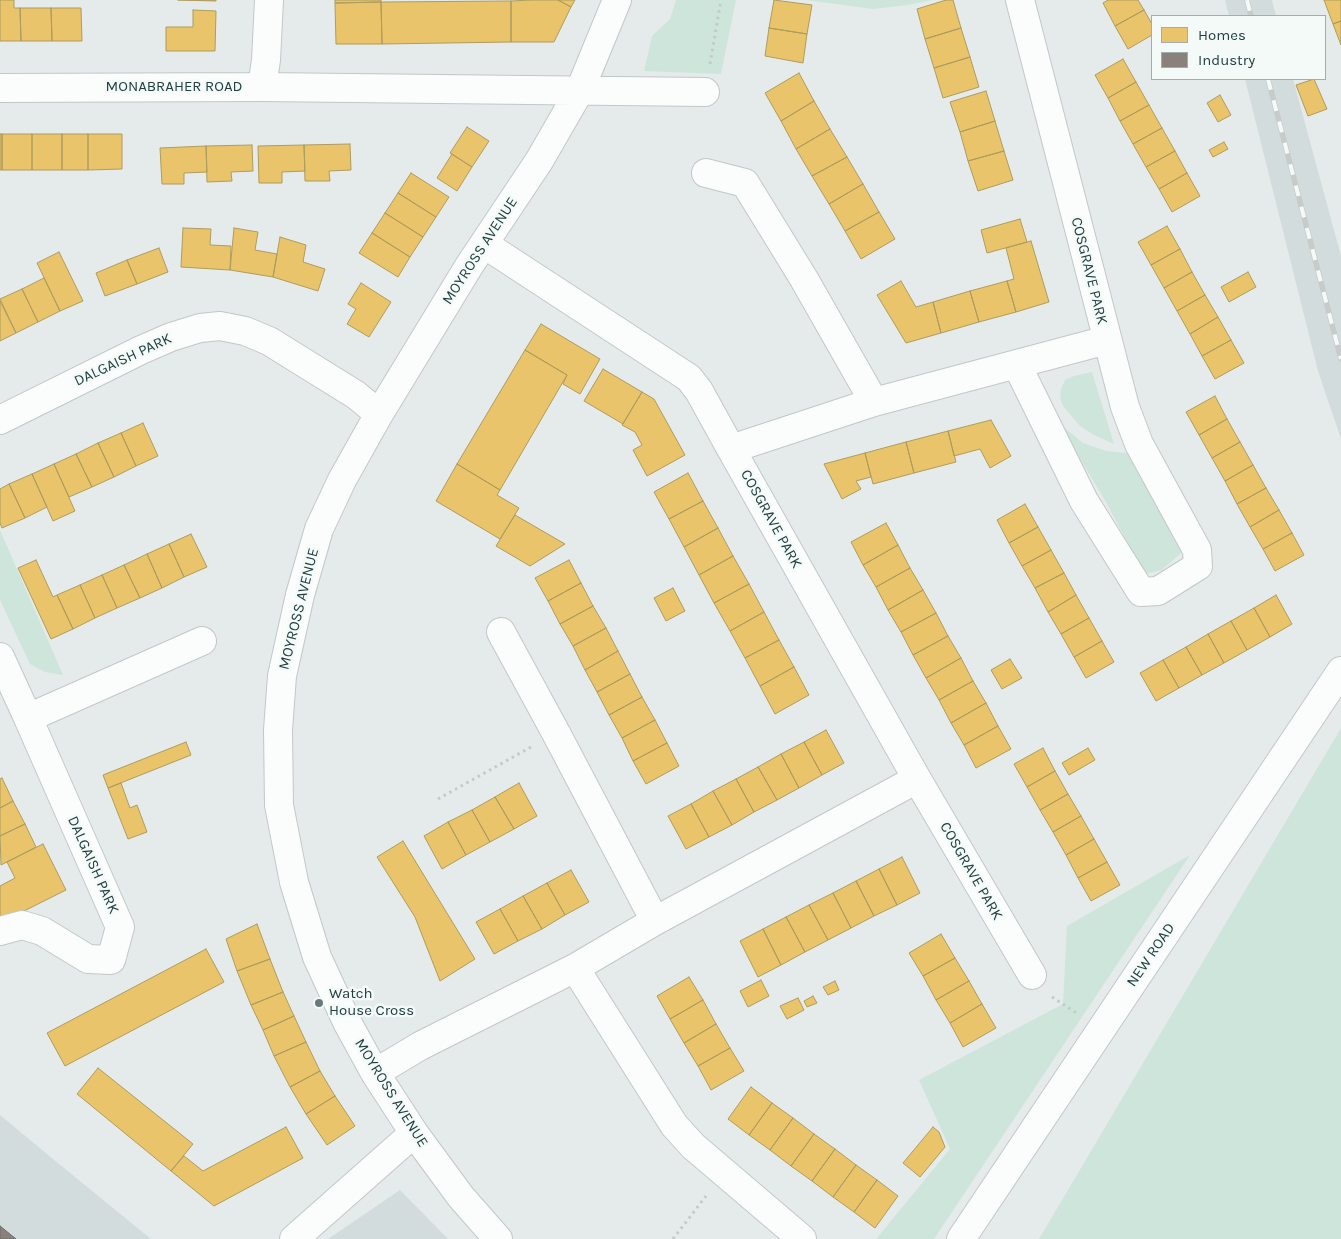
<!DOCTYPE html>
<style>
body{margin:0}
#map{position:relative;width:1341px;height:1239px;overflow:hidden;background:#e5ebea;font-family:Karla,sans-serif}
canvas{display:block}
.legend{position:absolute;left:1151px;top:15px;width:175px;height:65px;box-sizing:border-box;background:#f4faf8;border:1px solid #a0afae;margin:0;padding:6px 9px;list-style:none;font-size:15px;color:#213f40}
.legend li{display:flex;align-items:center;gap:10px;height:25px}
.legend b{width:25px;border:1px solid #a0afae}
</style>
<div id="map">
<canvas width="1341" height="1239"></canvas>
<ul class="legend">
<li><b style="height:14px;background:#e9c46a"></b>Homes</li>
<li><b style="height:14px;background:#8a817c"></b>Industry</li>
</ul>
</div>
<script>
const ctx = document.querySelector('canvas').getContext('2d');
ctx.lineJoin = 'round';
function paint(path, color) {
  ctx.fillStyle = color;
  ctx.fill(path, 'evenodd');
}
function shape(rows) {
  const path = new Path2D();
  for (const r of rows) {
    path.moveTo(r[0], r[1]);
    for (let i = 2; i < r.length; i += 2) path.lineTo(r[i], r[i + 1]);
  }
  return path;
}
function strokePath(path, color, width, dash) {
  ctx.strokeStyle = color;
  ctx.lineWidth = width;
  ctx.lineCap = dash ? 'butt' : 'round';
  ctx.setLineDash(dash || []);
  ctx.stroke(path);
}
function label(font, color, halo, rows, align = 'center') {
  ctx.font = font + ' Karla,sans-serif';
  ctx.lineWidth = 5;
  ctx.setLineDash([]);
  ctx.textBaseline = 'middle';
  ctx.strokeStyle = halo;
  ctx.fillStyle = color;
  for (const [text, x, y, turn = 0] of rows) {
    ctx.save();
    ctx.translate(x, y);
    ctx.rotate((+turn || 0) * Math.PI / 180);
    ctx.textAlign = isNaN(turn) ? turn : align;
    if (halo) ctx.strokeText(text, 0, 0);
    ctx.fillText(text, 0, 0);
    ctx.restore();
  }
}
const built = shape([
 [1225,0,1272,0,1276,16,1229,16],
 [1245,79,1293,79,1341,256,1341,439,1318,371],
 [0,1115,53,1159,151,1239,0,1239],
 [400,1190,448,1239,328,1239]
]);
const green = shape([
 [676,0,736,0,721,74,644,71,652,36,670,19],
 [806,0,933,0,907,5,873,9],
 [1092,372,1114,444,1092,434,1080,426,1063,406,1060,398,1061,389,1065,380,1074,376],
 [1058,422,1083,443,1106,451,1128,453,1144,475,1182,543,1181,553,1162,570,1144,574,1106,502],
 [0,530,63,675,45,672,30,664,0,600],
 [1341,728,1341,1239,1039,1239],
 [1190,855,934,1239,876,1239,950,1149,919,1080,1063,1004,1067,926]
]);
const homes = shape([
 [0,0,14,0,14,8,20,8,21,41,0,41,0,0],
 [178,0,216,0,216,1,178,0],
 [335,0,381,0,381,2,335,3,335,0],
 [531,0,558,0,571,7,554,42,511,42,511,1,531,0],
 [558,0,575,0,571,7,558,0],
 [774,0,812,5,807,34,769,28,774,0],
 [946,0,953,0,961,28,925,39,917,9,946,0],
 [1108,0,1138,0,1144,10,1115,26,1103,3,1108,0],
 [1324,0,1341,0,1341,21,1333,24,1324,0],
 [511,1,511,42,382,44,381,2,511,1],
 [381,2,382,44,336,44,335,3,381,2],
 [20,8,51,8,52,41,21,41,20,8],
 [51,8,81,8,82,41,52,41,51,8],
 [193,10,216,11,215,51,166,51,166,27,193,27,193,10],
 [1144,10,1152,24,1152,35,1128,49,1115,26,1144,10],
 [1341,21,1341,45,1333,24,1341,21],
 [769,28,807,34,803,63,765,56,769,28],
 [961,28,970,57,934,68,925,39,961,28],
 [970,57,979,87,943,98,934,68,970,57],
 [1123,59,1136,82,1108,98,1095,75,1123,59],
 [799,73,814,101,781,121,765,93,799,73],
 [1314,79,1327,109,1308,116,1296,85,1314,79],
 [1136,82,1149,105,1120,121,1108,98,1136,82],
 [986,91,995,121,960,132,950,102,986,91],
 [1220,95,1231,115,1218,122,1207,103,1220,95],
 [814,101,830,129,796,149,781,121,814,101],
 [1149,105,1162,128,1133,144,1120,121,1149,105],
 [995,121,1004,151,968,161,960,132,995,121],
 [467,127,489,141,472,167,450,153,467,127],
 [1162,128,1175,151,1146,167,1133,144,1162,128],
 [830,129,847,157,812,176,796,149,830,129],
 [0,134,2,134,2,170,0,170,0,134],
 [2,134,32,134,32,170,2,170,2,134],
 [32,134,62,134,62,170,32,170,32,134],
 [62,134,88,134,88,170,62,170,62,134],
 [88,134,122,134,122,169,88,170,88,134],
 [1224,142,1228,149,1213,157,1209,150,1224,142],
 [350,144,351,170,329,171,330,181,305,181,304,145,350,144],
 [252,145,253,171,231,172,232,181,207,182,206,146,252,145],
 [304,145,305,171,282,172,282,183,259,183,258,146,304,145],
 [206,146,207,172,184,173,184,184,162,184,160,148,206,146],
 [1004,151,1013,180,978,191,968,161,1004,151],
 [1175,151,1187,173,1159,189,1146,167,1175,151],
 [452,154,472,167,457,191,437,178,452,154],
 [847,157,863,184,829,204,812,176,847,157],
 [411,173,449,197,436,217,398,193,411,173],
 [1187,173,1200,196,1172,212,1159,189,1187,173],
 [863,184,879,212,845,231,829,204,863,184],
 [398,193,436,217,423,237,385,213,398,193],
 [879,212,895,239,861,259,845,231,879,212],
 [385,213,423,237,410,257,372,233,385,213],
 [1020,219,1027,242,987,253,981,230,1020,219],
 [1167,226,1180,249,1151,265,1138,242,1167,226],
 [183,228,211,229,210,245,231,246,230,270,181,267,183,228],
 [234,228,258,232,255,250,277,254,273,277,230,270,234,228],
 [372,233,410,257,398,277,359,253,372,233],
 [280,237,306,245,303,262,325,269,318,291,273,277,280,237],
 [1031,241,1049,302,1016,312,1007,281,1014,279,1006,248,1031,241],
 [159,248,168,272,137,284,127,260,159,248],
 [1180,249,1192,272,1164,288,1151,265,1180,249],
 [59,252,83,301,60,311,37,263,59,252],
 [127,260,137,284,105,296,96,273,127,260],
 [1192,272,1205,295,1177,311,1164,288,1192,272],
 [1248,272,1256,287,1229,302,1221,287,1248,272],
 [44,278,60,311,38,322,22,289,44,278],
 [901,281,916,307,933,302,941,333,906,343,877,295,901,281],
 [1007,281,1016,312,979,322,970,291,1007,281],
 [361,283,391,302,369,337,347,324,356,309,348,304,361,283],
 [22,289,38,322,16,333,0,299,22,289],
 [970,291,979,322,941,333,933,302,970,291],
 [1205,295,1218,317,1190,334,1177,311,1205,295],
 [0,301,16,333,0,341,0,301],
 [1218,317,1231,340,1202,356,1190,334,1218,317],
 [541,324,600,359,580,394,563,384,567,375,525,350,541,324],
 [1231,340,1244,363,1215,379,1202,356,1231,340],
 [525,350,567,375,500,490,457,464,525,350],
 [603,369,642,392,623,424,584,401,603,369],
 [642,392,654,399,685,455,647,476,633,450,642,445,635,432,622,425,642,392],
 [1215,396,1227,419,1199,435,1186,412,1215,396],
 [1227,419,1240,442,1212,458,1199,435,1227,419],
 [991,420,1011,456,990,468,980,449,954,456,948,431,991,420],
 [143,423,158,456,136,466,121,433,143,423],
 [948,431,956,462,914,473,906,442,948,431],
 [121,433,136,466,114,477,98,443,121,433],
 [906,442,914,473,873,484,865,453,906,442],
 [1240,442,1253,465,1225,481,1212,458,1240,442],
 [98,443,114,477,92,487,76,454,98,443],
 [865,453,871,477,856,481,861,489,842,499,824,464,865,453],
 [76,454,92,487,69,497,54,464,76,454],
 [54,464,75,511,53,521,32,474,54,464],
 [457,464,500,490,497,495,519,508,500,539,436,501,457,464],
 [1253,465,1266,488,1237,504,1225,481,1253,465],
 [688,473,703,501,669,519,654,492,688,473],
 [32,474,47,507,25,518,9,484,32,474],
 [9,484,25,518,2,528,0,523,0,489,9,484],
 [1266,488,1279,510,1250,527,1237,504,1266,488],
 [703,501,718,528,684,547,669,519,703,501],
 [1025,504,1038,527,1009,543,997,520,1025,504],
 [1279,510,1292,533,1263,549,1250,527,1279,510],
 [515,515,565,544,530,566,496,546,515,515],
 [886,523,898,545,863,565,851,542,886,523],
 [1038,527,1051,550,1022,566,1009,543,1038,527],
 [718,528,733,556,699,575,684,547,718,528],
 [1292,533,1304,555,1275,571,1263,549,1292,533],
 [191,534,207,567,184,577,169,544,191,534],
 [169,544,184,577,162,588,147,554,169,544],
 [898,545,910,568,876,587,863,565,898,545],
 [1051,550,1064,573,1035,588,1022,566,1051,550],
 [147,554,162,588,140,598,124,565,147,554],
 [733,556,749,584,714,603,699,575,733,556],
 [36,560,53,597,57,595,73,629,51,639,18,568,36,560],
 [569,560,581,583,548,601,535,578,569,560],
 [124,565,140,598,117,608,102,575,124,565],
 [910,568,923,590,888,610,876,587,910,568],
 [1064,573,1076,595,1048,612,1035,588,1064,573],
 [102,575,117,608,95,618,80,585,102,575],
 [581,583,593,606,560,624,548,601,581,583],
 [749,584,764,612,730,631,714,603,749,584],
 [80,585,95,618,73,629,57,595,80,585],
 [673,588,685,611,666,621,654,598,673,588],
 [923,590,936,613,901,632,888,610,923,590],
 [1076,595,1089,618,1061,634,1048,612,1076,595],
 [1276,595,1292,624,1270,637,1254,608,1276,595],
 [593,606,606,628,573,646,560,624,593,606],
 [1254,608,1270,637,1247,650,1231,621,1254,608],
 [764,612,779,640,745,658,730,631,764,612],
 [936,613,948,636,913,655,901,632,936,613],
 [1089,618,1102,641,1074,657,1061,634,1089,618],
 [1231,621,1247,650,1224,663,1208,634,1231,621],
 [606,628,618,651,585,670,573,646,606,628],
 [1208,634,1224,663,1202,675,1186,647,1208,634],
 [948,636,961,658,926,678,913,655,948,636],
 [779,640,794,667,760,686,745,658,779,640],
 [1102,641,1114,662,1086,678,1074,657,1102,641],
 [1186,647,1202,675,1179,688,1163,660,1186,647],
 [618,651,630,674,597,692,585,670,618,651],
 [961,658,973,681,939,700,926,678,961,658],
 [1010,659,1022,678,1002,689,991,670,1010,659],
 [1163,660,1179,688,1156,701,1140,673,1163,660],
 [794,667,809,695,775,714,760,686,794,667],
 [630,674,642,697,609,715,597,692,630,674],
 [973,681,986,703,951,723,939,700,973,681],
 [642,697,655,720,622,738,609,715,642,697],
 [986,703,998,726,964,745,951,723,986,703],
 [655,720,667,743,633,761,622,738,655,720],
 [998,726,1011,749,976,768,964,745,998,726],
 [826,730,844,763,822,775,804,742,826,730],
 [186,742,191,755,108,788,103,775,186,742],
 [804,742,822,775,799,788,781,754,804,742],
 [667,743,679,766,646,784,633,761,667,743],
 [1043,748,1055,771,1027,787,1014,764,1043,748],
 [1088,748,1095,760,1069,775,1062,763,1088,748],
 [781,754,799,788,777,800,758,767,781,754],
 [758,767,777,800,754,812,736,779,758,767],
 [1055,771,1068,794,1040,810,1027,787,1055,771],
 [2,778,13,801,0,808,0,779,2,778],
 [736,779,754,812,732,825,713,791,736,779],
 [121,783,130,808,137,805,147,832,128,839,108,788,121,783],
 [519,783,537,816,514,829,495,797,519,783],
 [713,791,732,825,709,837,691,804,713,791],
 [1068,794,1081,816,1053,832,1040,810,1068,794],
 [495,797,514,829,490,842,472,810,495,797],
 [13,801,25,824,0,836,0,808,13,801],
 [691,804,709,837,686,849,668,816,691,804],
 [472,810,490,842,466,855,448,822,472,810],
 [1081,816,1094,839,1066,855,1053,832,1081,816],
 [448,822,466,855,442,869,424,836,448,822],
 [25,824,36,847,1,865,0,836,25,824],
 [1094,839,1107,862,1078,878,1066,855,1094,839],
 [403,841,475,959,440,981,415,917,377,857,403,841],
 [43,844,66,890,0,923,0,886,15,878,7,862,43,844],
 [902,857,920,893,897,905,879,869,902,857],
 [1107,862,1120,885,1091,901,1078,878,1107,862],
 [879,869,897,905,874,916,856,881,879,869],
 [571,870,589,902,565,915,547,883,571,870],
 [856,881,874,916,851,928,833,893,856,881],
 [547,883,565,915,542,929,523,896,547,883],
 [833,893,851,928,828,940,809,905,833,893],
 [523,896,542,929,518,941,500,909,523,896],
 [809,905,828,940,805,952,786,917,809,905],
 [500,909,518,941,494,954,476,922,500,909],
 [786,917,805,952,781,965,763,929,786,917],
 [257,924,270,959,237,971,226,939,257,924],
 [763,929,781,965,758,977,740,941,763,929],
 [941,934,955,958,923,976,909,953,941,934],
 [206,949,224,982,65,1066,47,1033,206,949],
 [955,958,969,981,936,1000,923,976,955,958],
 [270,959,283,992,251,1005,237,971,270,959],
 [689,977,703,1000,670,1019,657,996,689,977],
 [761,980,769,996,748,1007,740,991,761,980],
 [835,981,839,990,828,995,823,987,835,981],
 [969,981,982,1004,950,1023,936,1000,969,981],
 [283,992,294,1016,263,1030,251,1005,283,992],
 [813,996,817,1003,807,1007,804,1001,813,996],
 [798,998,804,1010,787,1019,780,1006,798,998],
 [703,1000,716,1024,684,1043,670,1019,703,1000],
 [982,1004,996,1028,963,1047,950,1023,982,1004],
 [294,1016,306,1042,274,1056,263,1030,294,1016],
 [716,1024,730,1048,698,1066,684,1043,716,1024],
 [306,1042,320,1071,290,1087,274,1056,306,1042],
 [730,1048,744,1071,711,1090,698,1066,730,1048],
 [98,1068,193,1144,171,1171,77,1094,98,1068],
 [320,1071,335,1096,306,1114,290,1087,320,1071],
 [751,1087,772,1103,749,1135,728,1119,751,1087],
 [335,1096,355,1126,327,1145,306,1114,335,1096],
 [772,1103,793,1118,770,1150,749,1135,772,1103],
 [793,1118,814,1134,791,1166,770,1150,793,1118],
 [286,1127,303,1158,214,1206,171,1171,184,1156,203,1171,286,1127],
 [933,1127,939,1132,945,1147,920,1177,903,1163,933,1127],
 [814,1134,835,1149,812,1181,791,1166,814,1134],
 [835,1149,856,1165,833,1197,812,1181,835,1149],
 [856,1165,877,1180,854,1212,833,1197,856,1165],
 [877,1180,898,1196,875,1228,854,1212,877,1180]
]);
const industry = shape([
 [0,1226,16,1239,0,1239,0,1226]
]);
const path = shape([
 [710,64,721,0],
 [438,799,531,747],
 [1052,997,1078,1014],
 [673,1239,706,1196]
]);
const minor = shape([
 [262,87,266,60,269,0],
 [0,88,262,87,705,92],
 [706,173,745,183,804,279,874,402],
 [484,244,689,378,699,391,731,449],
 [1017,365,1084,501,1141,592,1158,591,1198,566,1197,550,1139,444,1125,407,1020,0],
 [0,420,141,350,171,337,200,328,220,326,245,331,269,341,356,395,379,414],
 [501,632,556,733,655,921],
 [0,657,28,718,202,641],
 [0,931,22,925,42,931,88,959,111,960,120,927,28,718],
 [575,968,674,1125,693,1146,802,1239],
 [1032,975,917,779,731,449,874,402,1107,340],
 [375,1073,420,1046,575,968,655,921,917,779],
 [294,1239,414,1133],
 [498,1239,461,1197,414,1133,375,1073,347,1022,317,957,294,882,279,805,278,730,282,676,300,595,319,529,342,480,379,414,469,266,539,161,580,90,617,0],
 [961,1239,1341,671]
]);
const rail = shape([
 [1247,0,1251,16],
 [1268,79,1341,359]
]);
const markers = [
 [319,1003,5,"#667b7c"]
];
const streetNames = [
 ["MONABRAHER ROAD",174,87],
 ["MOYROSS AVENUE",480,251,-57],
 ["COSGRAVE PARK",1089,271,76],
 ["DALGAISH PARK",123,360,-25],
 ["COSGRAVE PARK",771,519,61],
 ["MOYROSS AVENUE",299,609,-76],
 ["DALGAISH PARK",93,865,66],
 ["COSGRAVE PARK",971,871,60],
 ["NEW ROAD",1151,955,-56],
 ["MOYROSS AVENUE",391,1093,58]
];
const poiNames = [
 ["Watch",329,994],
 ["House Cross",329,1011]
];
paint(built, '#d3dcdc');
paint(green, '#cee5db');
paint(homes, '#e9c46a');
strokePath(homes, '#ad9c5d', 1);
paint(industry, '#8a817c');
strokePath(industry, '#6a6d6a', 1);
strokePath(minor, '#c2c8c7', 30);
strokePath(path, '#c2cbca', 3, [2.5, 4]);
strokePath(minor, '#fbfcfc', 28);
strokePath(rail, '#c7cccb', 5.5);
strokePath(rail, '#f4faf8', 4, [11]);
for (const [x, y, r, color] of markers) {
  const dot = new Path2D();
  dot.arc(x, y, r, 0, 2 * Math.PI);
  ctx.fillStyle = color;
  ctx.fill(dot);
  strokePath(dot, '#f4faf8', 2);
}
label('15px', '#213f40', '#f4faf8', streetNames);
label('15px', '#213f40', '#f4faf8', poiNames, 'left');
</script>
